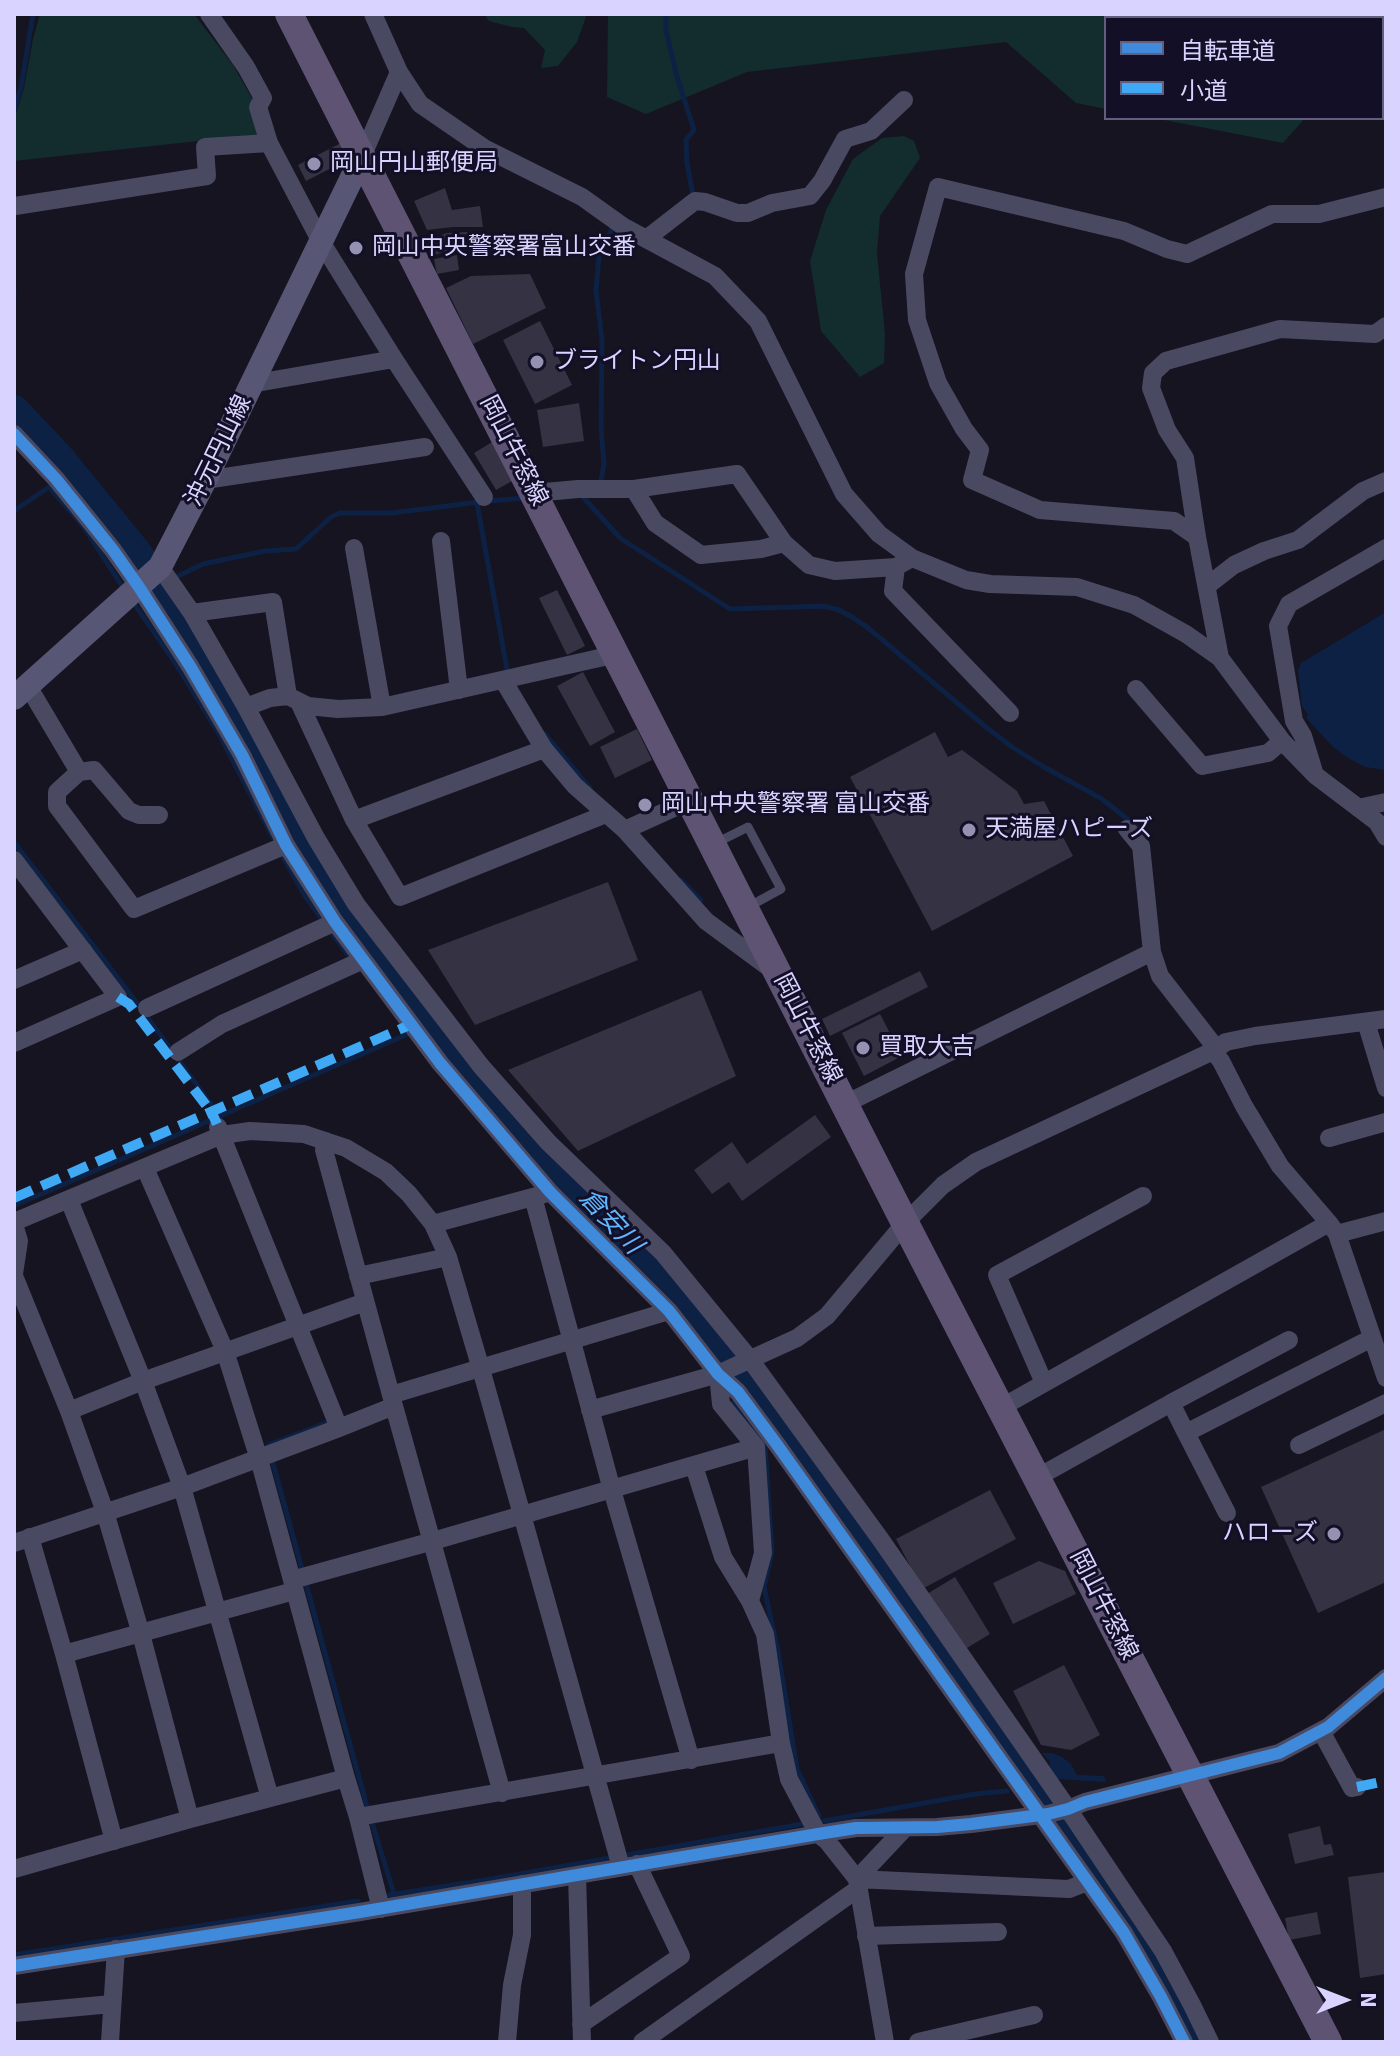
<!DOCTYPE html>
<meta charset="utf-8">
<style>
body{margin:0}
#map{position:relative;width:1400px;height:2056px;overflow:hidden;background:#161421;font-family:Signika,"Noto Sans JP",sans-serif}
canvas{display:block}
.frame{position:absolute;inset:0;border:16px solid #d9d4ff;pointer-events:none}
.legend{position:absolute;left:1104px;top:16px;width:280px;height:104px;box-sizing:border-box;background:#130f26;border:2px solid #625e7d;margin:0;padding:10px 14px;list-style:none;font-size:24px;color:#d9d4ff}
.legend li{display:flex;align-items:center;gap:16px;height:40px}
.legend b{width:40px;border:2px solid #625e7d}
.north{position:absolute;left:1304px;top:1960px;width:80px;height:80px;-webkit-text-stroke:6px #130f26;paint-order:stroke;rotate:90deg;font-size:22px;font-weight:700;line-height:32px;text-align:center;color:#d9d4ff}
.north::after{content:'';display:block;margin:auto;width:28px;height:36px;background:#d9d4ff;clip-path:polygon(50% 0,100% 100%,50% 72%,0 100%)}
</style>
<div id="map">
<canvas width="1400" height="2056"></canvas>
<div class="frame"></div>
<ul class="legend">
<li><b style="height:10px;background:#408adc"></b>自転車道</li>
<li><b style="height:10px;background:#3fa9f5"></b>小道</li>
</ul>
<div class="north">N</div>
</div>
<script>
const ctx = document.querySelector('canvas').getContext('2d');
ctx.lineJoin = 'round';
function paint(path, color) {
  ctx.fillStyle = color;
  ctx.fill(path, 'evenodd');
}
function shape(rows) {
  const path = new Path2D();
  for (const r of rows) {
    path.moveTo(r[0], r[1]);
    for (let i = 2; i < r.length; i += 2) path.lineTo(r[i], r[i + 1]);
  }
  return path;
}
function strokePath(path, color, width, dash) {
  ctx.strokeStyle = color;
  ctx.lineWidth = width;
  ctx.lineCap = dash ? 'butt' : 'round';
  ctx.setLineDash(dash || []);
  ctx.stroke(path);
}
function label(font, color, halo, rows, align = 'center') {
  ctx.font = font + ' Signika,"Noto Sans JP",sans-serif';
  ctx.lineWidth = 6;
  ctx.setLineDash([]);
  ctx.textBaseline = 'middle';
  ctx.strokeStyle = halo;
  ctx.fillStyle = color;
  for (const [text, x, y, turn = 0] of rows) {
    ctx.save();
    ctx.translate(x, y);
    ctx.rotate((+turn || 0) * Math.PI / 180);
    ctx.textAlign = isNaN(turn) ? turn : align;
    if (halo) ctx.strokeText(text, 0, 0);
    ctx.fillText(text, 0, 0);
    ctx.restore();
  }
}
const green = shape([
 [40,14,157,14,159,15,194,14,233,65,253,100,263,134,14,161,14,120,24,88,33,39],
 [484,14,587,14,577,42,558,66,541,68,545,50,524,28,512,27,489,21],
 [608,14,1386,14,1386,19,1382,22,1382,18,1106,18,1106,109,1076,103,1006,42,747,72,646,114,607,97],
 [1154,118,1305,118,1283,143],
 [904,136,914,141,920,158,880,216,877,253,885,334,884,363,860,377,821,331,810,261,826,210,853,159,882,138]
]);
const water = shape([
 [1386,612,1386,770,1385,770,1365,767,1348,758,1333,747,1306,718,1308,715,1302,706,1298,671,1301,663],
 [1042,1753,1052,1753,1062,1757,1070,1763,1077,1775,1104,1776,1106,1782,1055,1779,1048,1769,1050,1762]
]);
const stream = shape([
 [666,14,666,30,676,73,694,130,686,140,687,163,693,196,691,197],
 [14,110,21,87,33,14],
 [14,291,14,296],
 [601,481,604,464,601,428,602,340,596,291,599,255,612,229],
 [582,496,620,538,730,609,824,606,839,610,852,617,867,627,986,727,1012,747,1044,767,1102,799,1130,821,1142,832,1145,840],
 [489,501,525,498],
 [477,503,508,675],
 [14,511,49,487,83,526,124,589],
 [174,578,203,564,265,551,296,549,331,517,340,513,392,513,479,502],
 [135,605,174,661,219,734,273,838],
 [545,734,590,788],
 [14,842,134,999,221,1118],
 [279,850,305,896,353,962],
 [681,880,701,900],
 [14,1206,408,1034,405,1030],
 [737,1400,733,1403,765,1445,772,1552,764,1587,778,1652,797,1769,819,1816],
 [331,1421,268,1445,368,1810],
 [371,1819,394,1894],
 [818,1822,975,1794,1007,1791],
 [389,1895,491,1879,802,1824],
 [14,1955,358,1901]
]);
const river = shape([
 [14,411,60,460,136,553,160,590,241,726,303,844,368,940,461,1064,656,1271,744,1375,776,1423,1135,1927,1161,1970,1197,2042]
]);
const building = shape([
 [341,143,349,159,306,181,298,165],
 [445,188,452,210,480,206,483,227,453,227,427,230,414,201],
 [468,232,470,245,434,255,428,240,447,233],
 [457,255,459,270,437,274,434,259],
 [530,274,546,308,473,344,446,288,471,276],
 [540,321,572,385,535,404,503,340],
 [579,403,584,441,543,447,537,410],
 [492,442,514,480,496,490,474,453],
 [557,590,585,646,567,655,539,598],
 [583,672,615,732,590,746,557,686],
 [637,729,652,760,615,778,600,747],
 [935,732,948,757,962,750,1017,791,1024,804,1044,801,1073,856,932,931,850,777],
 [608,882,638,960,475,1025,428,950],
 [920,971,928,987,830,1036,822,1019],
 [701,990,736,1076,578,1151,508,1070],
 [880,1014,902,1056,864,1076,842,1033],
 [815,1115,831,1137,742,1201,729,1182,712,1194,694,1170,732,1142,747,1164],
 [1386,1429,1386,1582,1318,1613,1261,1487],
 [990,1490,1016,1539,922,1589,896,1539],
 [1039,1561,1065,1571,1076,1594,1013,1624,993,1583],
 [955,1577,990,1634,962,1651,927,1594],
 [1064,1665,1100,1735,1071,1750,1041,1745,1013,1691],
 [1320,1826,1324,1845,1331,1844,1334,1855,1295,1864,1288,1834],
 [1386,1872,1386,1974,1360,1978,1348,1877],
 [1317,1912,1321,1934,1289,1940,1285,1918]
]);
const lane = shape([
 [716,843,748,827,781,889,746,908]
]);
const street = shape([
 [209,14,246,67,263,98,258,107,269,143,320,240,394,359,484,497],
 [373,14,399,72,420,104,484,148,582,197,624,227,715,276,758,321,844,494,879,534,912,558,966,580,990,584,1077,587,1134,605,1186,634,1220,658,1282,741,1315,775,1377,822,1386,837],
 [362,157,399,72],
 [15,206,207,176,205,147,269,143],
 [646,239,695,201,705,202,737,213,748,213,772,203,810,196,822,181,845,139,871,131,904,100],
 [251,384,394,359],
 [14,434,56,479,113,550,139,587,190,666,242,755,286,845,335,922,440,1063,550,1192,669,1311,718,1374,738,1392,778,1446,1124,1933,1161,1997,1184,2042],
 [205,480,425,447],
 [634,489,655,523,701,555,761,549,784,543],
 [534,493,578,489,634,489,737,474,784,543,809,565,835,571,896,567,912,558],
 [1197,537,1174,521,1040,510,972,480,980,450,964,429,938,383,917,320,914,274,938,187,1124,231,1167,249,1187,254,1272,214,1319,214,1386,197],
 [441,541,459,690],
 [354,548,382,707],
 [160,567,192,613,273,602,288,696,308,706,338,709,382,707,617,654],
 [896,567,893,591,1010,713],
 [1207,586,1234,565,1264,551,1298,540,1363,491,1386,481],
 [192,613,246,707,316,838,356,904,481,1066,548,1142,663,1253,749,1358,881,1540,1068,1809,1163,1951,1192,2005,1210,2042],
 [1220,658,1197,537,1185,458,1167,430,1151,388,1153,373,1166,361,1280,329,1375,334,1386,326],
 [503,680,544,749,575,786,625,830,706,921,771,969],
 [28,686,79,772,57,792,57,806,134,909,286,845],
 [1136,689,1202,766,1268,753,1282,741],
 [299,702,354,820,400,897,606,814],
 [246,707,270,698,288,696],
 [79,772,94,770,129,811,139,815,159,815],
 [1314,772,1303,736,1294,721,1278,626,1289,604,1386,548],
 [1358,808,1386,802],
 [354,820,544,749],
 [1127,829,1141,846,1152,952,1160,976,1216,1048],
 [625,830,691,800],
 [14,860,118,997,14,1043],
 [14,980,83,950],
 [147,1008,335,922],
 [1366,1022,1386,1088],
 [178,1052,222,1024,363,960],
 [845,1104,1152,952],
 [218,1127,339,1428],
 [1329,1138,1386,1122],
 [326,1141,324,1150,391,1395],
 [145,1168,225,1351,259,1459,346,1778,358,1817,381,1909],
 [533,1197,612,1490,691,1760],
 [69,1200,143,1381,182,1487,270,1798],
 [14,1222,222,1135,250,1131,304,1134,346,1148,386,1172,409,1194,433,1224,448,1257,481,1369,621,1867],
 [1329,1223,1337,1234,1386,1378],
 [14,1224,19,1241,14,1274],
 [433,1224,544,1194],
 [1337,1234,1386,1221],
 [14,1276,69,1411,105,1512,141,1634,190,1819],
 [358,1276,448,1257],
 [718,1374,721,1404,756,1447,763,1553,750,1601,765,1634,781,1743,789,1779,818,1834,827,1841,857,1879,885,2042],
 [1044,1383,997,1275,1143,1196],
 [1171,1403,1289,1340],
 [394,1406,502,1793],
 [1002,1407,1329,1223,1280,1166,1244,1106,1221,1061,1213,1051],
 [590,1410,718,1374,797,1338,827,1316,905,1223,943,1185,976,1162,1213,1051,1226,1042,1255,1036,1386,1019],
 [69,1411,143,1381,365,1302],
 [1186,1433,1227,1513],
 [1299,1445,1386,1403],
 [694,1466,723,1557,750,1601],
 [1038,1477,1171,1403,1186,1433,1372,1338],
 [30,1537,64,1654,114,1841],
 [14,1543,182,1487,339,1428,394,1406,391,1395,669,1311],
 [292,1580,433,1541,756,1447],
 [64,1654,294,1591],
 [1321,1731,1352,1788,1357,1787],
 [358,1817,781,1743],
 [14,1869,190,1819,346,1778],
 [577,1875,582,2042],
 [857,1879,1069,1889,1087,1882],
 [857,1879,905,1828],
 [866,1936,998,1932],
 [14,1966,360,1912,818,1834,856,1828,937,1827,971,1824,1048,1814,1068,1809,1085,1802,1279,1753,1328,1727,1386,1678],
 [14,2013,112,2004],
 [581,2024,681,1956,637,1864],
 [110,2042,116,1949],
 [507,2042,512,1985,522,1935,522,1884],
 [642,2042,859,1888],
 [918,2042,1034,2015]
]);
const secondary = shape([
 [14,698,160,567,205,480,362,157]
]);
const primary = shape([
 [289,14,905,1223,1328,2042]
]);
const quiet = shape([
 [118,997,129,1004,212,1113,217,1124],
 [14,1198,412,1024],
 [1357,1787,1386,1781]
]);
const cycleway = shape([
 [14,434,56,479,113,550,139,587,190,666,242,755,286,845,335,922,440,1063,550,1192,669,1311,718,1374,738,1392,778,1446,1124,1933,1161,1997,1184,2042],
 [14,1966,360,1912,818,1834,856,1828,937,1827,971,1824,1048,1814,1068,1809,1085,1802,1279,1753,1328,1727,1386,1678]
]);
const markers = [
 [314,164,8,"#9591b1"],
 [356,248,8,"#9591b1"],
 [537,362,8,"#9591b1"],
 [645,805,8,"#9591b1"],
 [969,830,8,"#9591b1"],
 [863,1048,8,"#9591b1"],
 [1334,1534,8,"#9591b1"]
];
const poiNames = [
 ["岡山円山郵便局",330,164],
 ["岡山中央警察署富山交番",372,248],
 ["ブライトン円山",553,362],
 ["岡山中央警察署 富山交番",661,805],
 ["天満屋ハピーズ",985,830],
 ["買取大吉",879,1048],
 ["ハローズ",1318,1534,"right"]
];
const streetNames = [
 ["沖元円山線",219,451,-64],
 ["岡山牛窓線",513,451,63],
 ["岡山牛窓線",807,1029,63],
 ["岡山牛窓線",1103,1605,63]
];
const waterNames = [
 ["倉安川",610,1222,47]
];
paint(green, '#132c2d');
paint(water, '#0d2144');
strokePath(stream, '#0d2144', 5);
strokePath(river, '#0d2144', 32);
paint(building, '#343243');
strokePath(lane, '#4a4962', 9);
strokePath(street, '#4a4962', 18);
strokePath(secondary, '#575674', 24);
strokePath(primary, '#5e5373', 28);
strokePath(quiet, '#3fa9f5', 10, [20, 10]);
strokePath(cycleway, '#408adc', 12);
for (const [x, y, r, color] of markers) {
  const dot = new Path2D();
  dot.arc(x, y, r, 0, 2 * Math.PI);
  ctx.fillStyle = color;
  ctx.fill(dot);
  strokePath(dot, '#130f26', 3);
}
label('24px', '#d9d4ff', '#130f26', poiNames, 'left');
label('24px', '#d9d4ff', '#130f26', streetNames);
label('italic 26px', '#62b6ff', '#130f26', waterNames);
</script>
